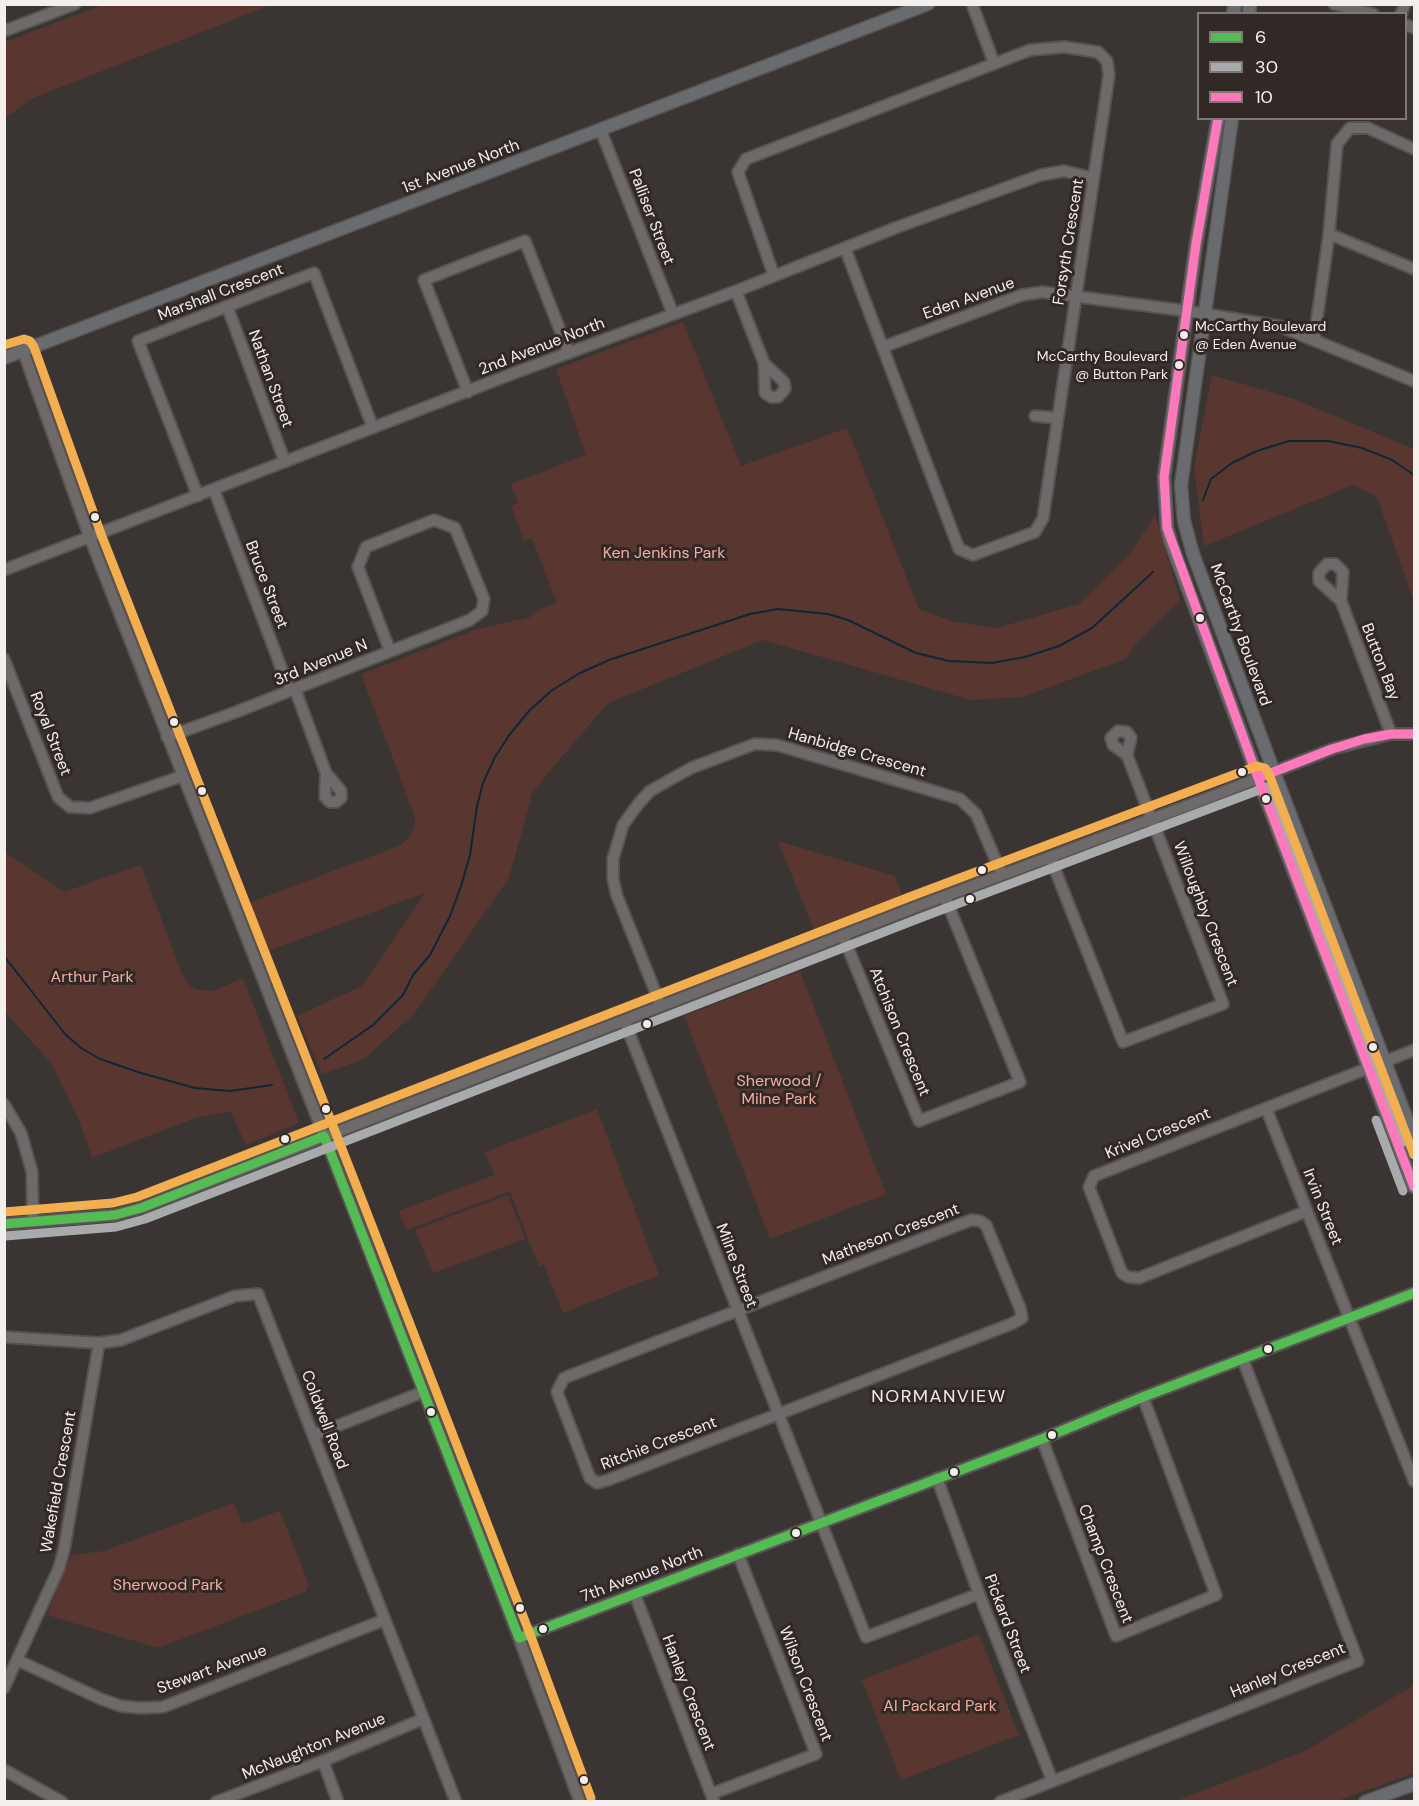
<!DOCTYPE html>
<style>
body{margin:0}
#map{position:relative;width:1419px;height:1806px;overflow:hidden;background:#3a3433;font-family:"DM Sans",sans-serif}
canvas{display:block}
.frame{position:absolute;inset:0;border:6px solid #f4eeec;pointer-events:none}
.legend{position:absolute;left:1197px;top:12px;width:210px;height:108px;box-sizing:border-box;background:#322927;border:2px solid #807876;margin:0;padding:8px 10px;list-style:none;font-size:18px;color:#f4eeec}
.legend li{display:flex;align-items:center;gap:12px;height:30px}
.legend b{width:30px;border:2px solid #807876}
</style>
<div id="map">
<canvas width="1419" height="1806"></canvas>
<div class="frame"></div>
<ul class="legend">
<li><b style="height:8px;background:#53bc53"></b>6</li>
<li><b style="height:8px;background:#a9aaac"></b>30</li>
<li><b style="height:8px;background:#fd79bb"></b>10</li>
</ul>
</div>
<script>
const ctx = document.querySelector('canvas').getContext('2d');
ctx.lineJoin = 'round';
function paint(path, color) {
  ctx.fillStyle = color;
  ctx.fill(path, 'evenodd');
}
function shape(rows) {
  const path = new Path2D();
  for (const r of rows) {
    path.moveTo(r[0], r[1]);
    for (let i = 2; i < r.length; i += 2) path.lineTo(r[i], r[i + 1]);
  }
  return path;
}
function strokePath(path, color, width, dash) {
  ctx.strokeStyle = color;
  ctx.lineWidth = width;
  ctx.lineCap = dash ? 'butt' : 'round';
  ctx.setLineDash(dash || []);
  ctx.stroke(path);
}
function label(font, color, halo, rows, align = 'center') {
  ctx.font = font + ' "DM Sans",sans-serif';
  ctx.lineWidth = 6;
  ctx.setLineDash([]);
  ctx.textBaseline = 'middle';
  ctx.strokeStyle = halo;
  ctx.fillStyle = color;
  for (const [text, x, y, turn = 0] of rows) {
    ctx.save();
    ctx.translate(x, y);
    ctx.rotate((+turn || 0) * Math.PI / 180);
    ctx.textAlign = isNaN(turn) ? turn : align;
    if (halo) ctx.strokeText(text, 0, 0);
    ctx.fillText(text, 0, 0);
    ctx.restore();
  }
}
const green = shape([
 [103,5,103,4,271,5,33,98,5,118,5,42],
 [683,322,741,466,847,428,919,609,955,622,997,628,1079,604,1129,555,1155,515,1180,600,1135,645,1126,659,1022,697,971,700,763,640,608,703,533,791,509,878,414,1014,364,1059,322,1074,297,1016,362,986,425,893,265,952,246,904,399,846,409,838,414,828,415,817,361,674,478,629,531,617,542,608,557,603,532,538,524,541,511,506,518,503,511,484,586,455,556,369],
 [1212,375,1294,399,1414,449,1414,601,1377,497,1353,485,1204,546,1194,467],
 [778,841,895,876,902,896,814,930],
 [5,852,64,892,141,865,183,976,190,986,198,990,213,991,243,978,299,1123,246,1145,230,1111,195,1118,92,1158,79,1120,51,1063,5,1012],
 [800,971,886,1194,770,1239,684,1016],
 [597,1109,659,1275,563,1313,544,1265,539,1267,510,1191,406,1230,399,1211,494,1175,485,1152],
 [508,1195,525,1239,433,1273,415,1230],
 [234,1503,242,1524,280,1511,309,1585,305,1592,158,1648,47,1615,71,1555,104,1551],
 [979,1634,1019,1735,901,1780,862,1680],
 [1414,1685,1414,1773,1337,1801,1176,1801,1305,1751]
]);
const stream = shape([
 [1203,500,1211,479,1232,463,1257,451,1289,441,1328,441,1362,448,1392,460,1414,475],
 [4,956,65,1034,81,1048,100,1059,141,1073,195,1088,230,1091,272,1085],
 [324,1059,373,1025,403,995,413,975,430,955,450,916,461,886,470,855,477,806,483,783,495,757,510,734,529,711,551,691,578,674,609,660,750,614,778,609,828,614,848,620,916,653,949,661,992,663,1025,657,1059,646,1092,628,1153,572]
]);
const minor = shape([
 [972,4,994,63],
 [1334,4,1373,14],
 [1401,14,1405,4],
 [1406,25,1414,28],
 [4,31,75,4],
 [601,131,673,314],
 [1329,234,1414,269],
 [774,276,738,172,746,159,1030,50,1064,47,1098,52,1107,61,1109,75,1043,518,1035,532,973,555,959,549,845,248],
 [736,291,764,363,765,393,771,397,778,397,785,389,784,382,764,363],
 [227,306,285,462],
 [1314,340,1329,234,1337,144,1350,128,1368,128,1414,149],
 [883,347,1022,295,1042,292,1187,311,1279,326,1414,381],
 [23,351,90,538,349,1199,519,1638,580,1802],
 [468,392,424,280,475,260,525,241,569,353],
 [1035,416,1058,418],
 [214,490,290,691],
 [198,496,138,341,272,289,314,273,373,428],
 [4,570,517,372,736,291,895,228,1041,175,1064,171,1093,178],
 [1341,601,1319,581,1319,573,1327,564,1335,564,1343,572,1341,601,1391,734],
 [4,659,58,797,70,807,90,808,182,776],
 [295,689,326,773,341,791,341,798,336,802,330,802,325,797,326,773],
 [167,737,236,712,470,620,482,611,484,599,455,528,434,520,366,547,358,567,390,651],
 [1050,857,1123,1042,1223,1004,1127,755,1113,745,1111,738,1118,731,1127,732,1131,738,1127,755],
 [843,936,919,1121,1020,1082,945,897],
 [661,1006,617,896,613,879,613,859,623,825,639,803,650,791,691,768,755,744,777,745,960,799,976,814,1002,875],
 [624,1020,866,1637,979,1594],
 [4,1104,21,1133,32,1172,33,1221],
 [1266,1108,1414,1481],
 [1307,1211,1139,1278,1128,1277,1122,1273,1089,1187,1094,1176,1414,1050],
 [971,1220,980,1221,986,1225,1020,1308,1022,1318,1011,1324,608,1480,597,1483,590,1478,557,1392,564,1378,971,1220],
 [4,1224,115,1215,141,1208,916,907,1208,798,1332,749,1391,734,1414,734],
 [4,1337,99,1343,121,1340,235,1296,258,1294,456,1802],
 [314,1435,423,1392],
 [1042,1439,1116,1636,1216,1595,1143,1397],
 [937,1478,979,1594,1052,1780],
 [635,1595,714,1802],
 [519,1638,1042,1439,1143,1397,1414,1293],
 [17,1660,101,1699,121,1706,140,1708,163,1707,384,1620],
 [4,1688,59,1568,64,1550,99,1343],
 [323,1761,338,1802],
 [4,1770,62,1802],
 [711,1794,816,1754,738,1554],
 [216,1802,323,1761,423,1719],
 [1000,1802,1358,1661,1243,1360]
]);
const major = shape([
 [1233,14,1235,4],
 [1249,14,1250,4],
 [1218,118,1196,244,1164,477,1167,528,1171,543,1258,778,1414,1187],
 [1232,118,1181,485,1184,521,1193,554,1274,772,1414,1138],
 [4,358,928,4],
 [1365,1802,1414,1784]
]);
const bus1 = shape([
 [324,1136,519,1638],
 [4,1224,115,1215,141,1208,324,1136],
 [519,1638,1042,1439,1143,1397,1414,1293]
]);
const bus2 = shape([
 [1376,1120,1403,1191],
 [5,1236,116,1227,145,1219,920,918,1267,787,1403,1142]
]);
const bus3 = shape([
 [1218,118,1196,244,1164,477,1167,528,1258,778,1414,1187],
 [1258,778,1332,749,1364,739,1391,734,1414,734]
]);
const bus4 = shape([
 [4,345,24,339,30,341,34,347,101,534,360,1195,530,1634,591,1798],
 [4,1212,113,1203,137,1197,912,896,1257,766,1265,768,1269,774,1414,1155]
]);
const markers = [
 [1184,335,5,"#f4eeec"],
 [1179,365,5,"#f4eeec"],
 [95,517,5,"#f4eeec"],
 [1200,618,5,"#f4eeec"],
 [174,722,5,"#f4eeec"],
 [1242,772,5,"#f4eeec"],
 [202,791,5,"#f4eeec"],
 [1266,799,5,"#f4eeec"],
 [982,870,5,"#f4eeec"],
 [970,899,5,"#f4eeec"],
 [647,1024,5,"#f4eeec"],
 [1373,1047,5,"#f4eeec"],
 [326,1109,5,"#f4eeec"],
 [285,1139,5,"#f4eeec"],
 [1268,1349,5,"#f4eeec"],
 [431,1412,5,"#f4eeec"],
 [1052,1435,5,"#f4eeec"],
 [954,1472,5,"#f4eeec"],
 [796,1533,5,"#f4eeec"],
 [520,1608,5,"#f4eeec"],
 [543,1629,5,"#f4eeec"],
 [584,1780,5,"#f4eeec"]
];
const busNames = [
 ["McCarthy Boulevard",1195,327],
 ["@ Eden Avenue",1195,345],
 ["McCarthy Boulevard",1168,357,"right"],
 ["@ Button Park",1168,375,"right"]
];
const streetNames = [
 ["1st Avenue North",461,167,-21],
 ["Palliser Street",651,217,69],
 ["Forsyth Crescent",1069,242,-81],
 ["Marshall Crescent",221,293,-21],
 ["Eden Avenue",969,299,-20],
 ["2nd Avenue North",542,347,-21],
 ["Nathan Street",270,379,70],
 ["Bruce Street",266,585,69],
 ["McCarthy Boulevard",1240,635,70],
 ["Button Bay",1380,662,69],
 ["3rd Avenue N",321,663,-22],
 ["Royal Street",50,734,69],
 ["Hanbidge Crescent",857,753,16],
 ["Willoughby Crescent",1205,914,69],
 ["Atchison Crescent",899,1032,68],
 ["Krivel Crescent",1158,1134,-22],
 ["Irvin Street",1322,1207,68],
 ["Matheson Crescent",891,1235,-21],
 ["Milne Street",736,1266,69],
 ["Coldwell Road",324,1420,69],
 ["Ritchie Crescent",659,1444,-21],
 ["Wakefield Crescent",59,1482,-80],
 ["Champ Crescent",1105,1564,69],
 ["7th Avenue North",642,1575,-21],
 ["Pickard Street",1007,1624,69],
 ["Stewart Avenue",212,1670,-20],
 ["Hanley Crescent",1288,1671,-22],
 ["Wilson Crescent",805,1684,69],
 ["Hanley Crescent",688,1693,69],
 ["McNaughton Avenue",314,1747,-22]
];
const parkNames = [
 ["Ken Jenkins Park",664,554],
 ["Arthur Park",92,978],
 ["Sherwood /",779,1082],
 ["Milne Park",779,1100],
 ["Sherwood Park",168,1586],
 ["Al Packard Park",940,1707]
];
const neighbourhoodNames = [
 ["NORMANVIEW",939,1397]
];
paint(green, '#593730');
strokePath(stream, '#0d2638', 2);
strokePath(minor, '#575352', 14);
strokePath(major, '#575352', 15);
strokePath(minor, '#6e6a69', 10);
strokePath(major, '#696b6e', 12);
strokePath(bus1, '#53bc53', 9);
strokePath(bus2, '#a9aaac', 9);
strokePath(bus3, '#fd79bb', 9);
strokePath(bus4, '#f2ae4f', 9);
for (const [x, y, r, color] of markers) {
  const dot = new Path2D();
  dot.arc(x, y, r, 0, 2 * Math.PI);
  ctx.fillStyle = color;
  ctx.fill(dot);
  strokePath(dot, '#322927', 2);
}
label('14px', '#f4eeec', '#322927', busNames, 'left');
label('16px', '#f4eeec', '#322927', streetNames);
label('16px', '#f6ad9f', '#322927', parkNames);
ctx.letterSpacing = '1.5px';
label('18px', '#f4eeec', '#322927', neighbourhoodNames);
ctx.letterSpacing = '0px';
</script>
